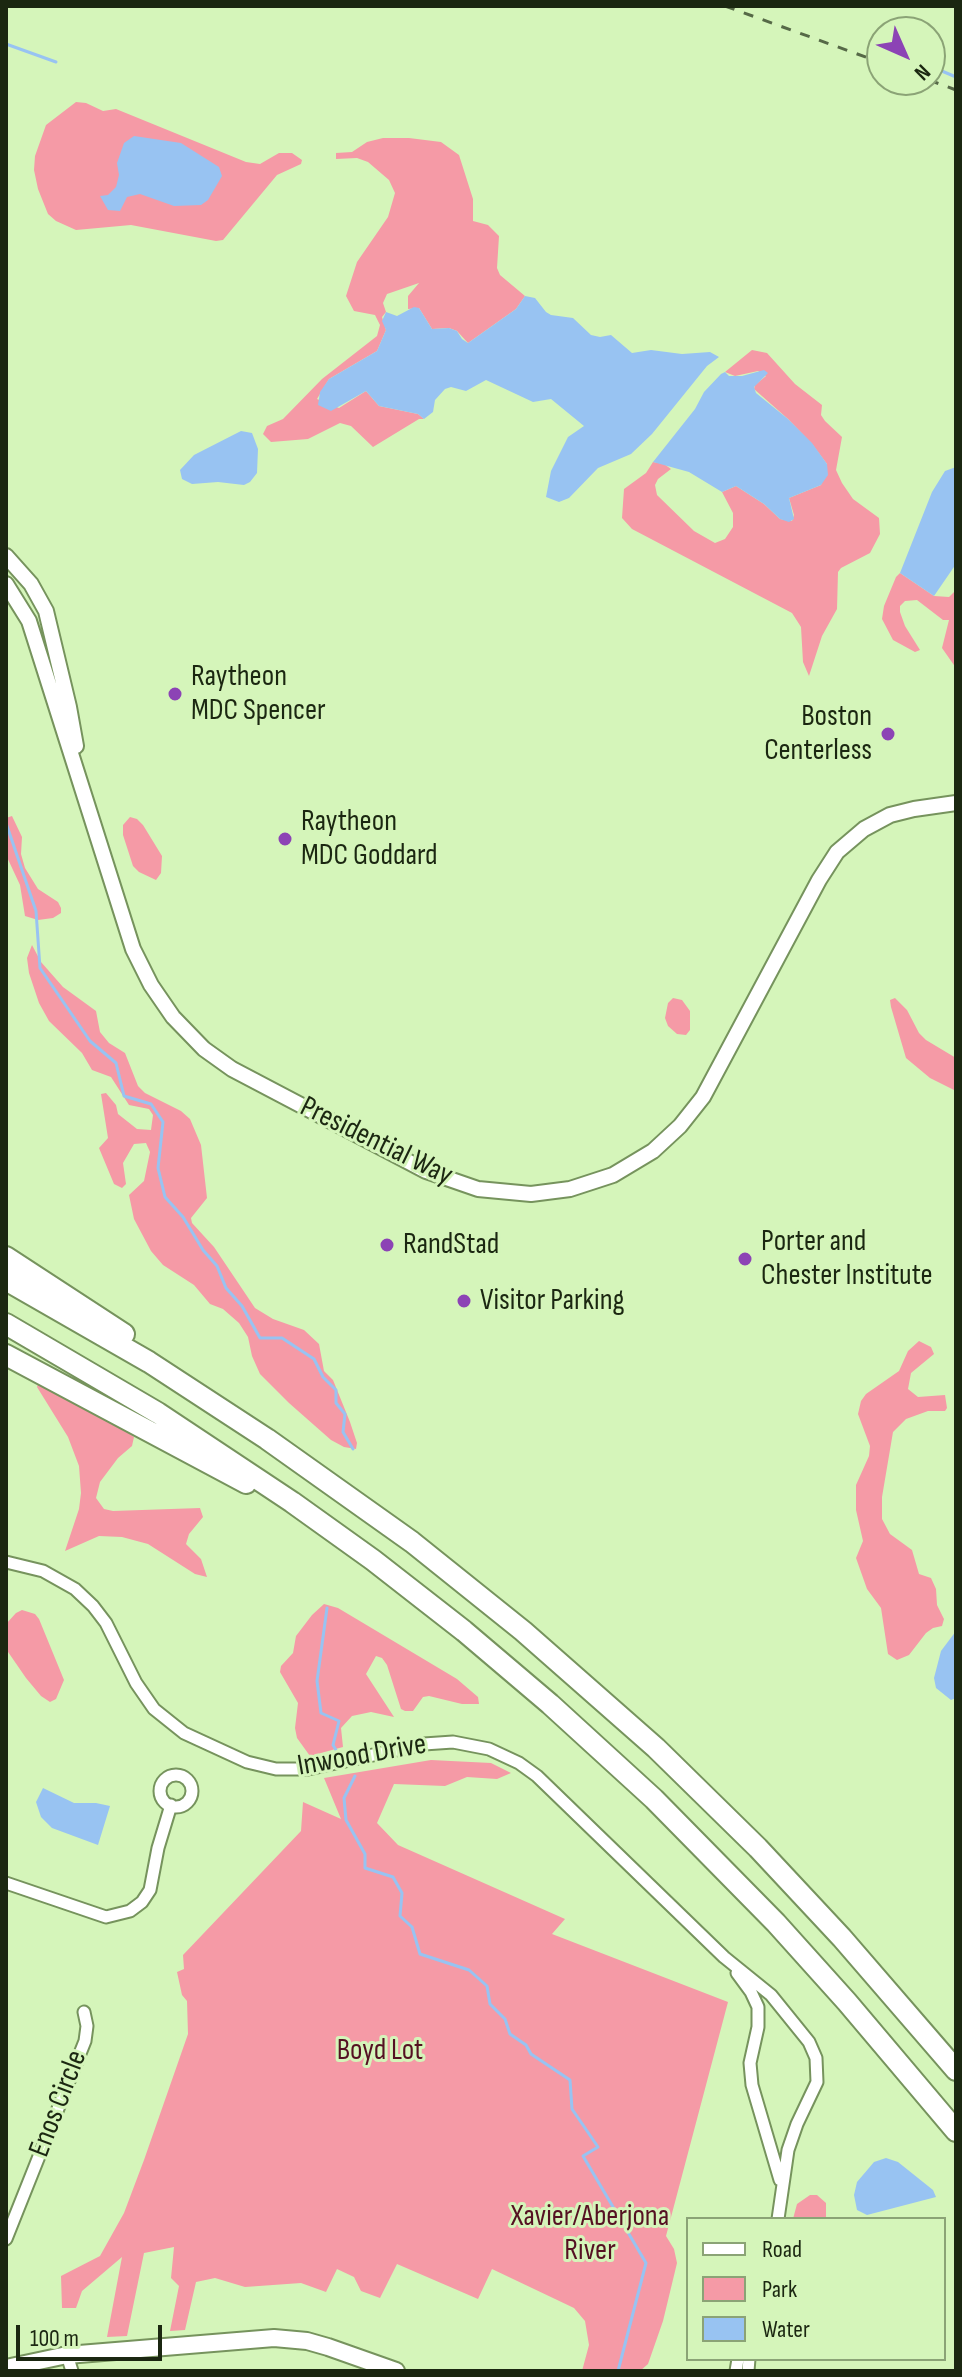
<!DOCTYPE html>
<style>
body{margin:0}
#map{position:relative;width:962px;height:2377px;overflow:hidden;background:#d5f5ba;font-family:"Sofia Sans Condensed",sans-serif}
canvas{display:block}
.frame{position:absolute;inset:0;border:8px solid #1b2711;pointer-events:none}
.legend{position:absolute;left:686px;top:2217px;width:260px;height:144px;box-sizing:border-box;background:#d5f5ba;border:2px solid #8ba376;margin:0;padding:10px 14px;list-style:none;font-size:24px;color:#1b2711}
.legend li{display:flex;align-items:center;gap:16px;height:40px}
.legend b{width:40px;border:2px solid #8ba376}
.north{position:absolute;left:866px;top:16px;width:80px;height:80px;box-sizing:border-box;background:#d5f5ba;border:2px solid #8ba376;border-radius:50%;rotate:135deg;font-size:22px;font-weight:700;line-height:32px;text-align:center;color:#1b2711}
.north::after{content:'';display:block;margin:auto;width:28px;height:36px;background:#8c43b5;clip-path:polygon(50% 0,100% 100%,50% 72%,0 100%)}
.scale{position:absolute;left:16px;top:2325px;width:146px;height:36px;box-sizing:border-box;border:4px solid #1b2711;border-top:0;padding-left:10px;font-size:24px;line-height:28px;white-space:nowrap;color:#1b2711;-webkit-text-stroke:6px #d5f5ba;paint-order:stroke}
</style>
<div id="map">
<canvas width="962" height="2377"></canvas>
<div class="frame"></div>
<ul class="legend">
<li><b style="height:10px;background:#fff"></b>Road</li>
<li><b style="height:22px;background:#f59aa6"></b>Park</li>
<li><b style="height:22px;background:#98c3f2"></b>Water</li>
</ul>
<div class="north">N</div>
<div class="scale">100 m</div>
</div>
<script>
const ctx = document.querySelector('canvas').getContext('2d');
ctx.lineJoin = 'round';
function paint(path, color) {
  ctx.fillStyle = color;
  ctx.fill(path, 'evenodd');
}
function shape(rows) {
  const path = new Path2D();
  for (const r of rows) {
    if (r.length === 3) {
      path.moveTo(r[0] + r[2], r[1]);
      path.arc(r[0], r[1], r[2], 0, 2 * Math.PI);
      continue;
    }
    path.moveTo(r[0], r[1]);
    for (let i = 2; i < r.length; i += 2) path.lineTo(r[i], r[i + 1]);
  }
  return path;
}
function strokePath(path, color, width, dash) {
  ctx.strokeStyle = color;
  ctx.lineWidth = width;
  ctx.lineCap = dash ? 'butt' : 'round';
  ctx.setLineDash(dash || []);
  ctx.stroke(path);
}
function label(font, color, halo, rows, align = 'center') {
  ctx.font = font + ' "Sofia Sans Condensed",sans-serif';
  ctx.lineWidth = 6;
  ctx.setLineDash([]);
  ctx.textBaseline = 'middle';
  ctx.strokeStyle = halo;
  ctx.fillStyle = color;
  for (const [text, x, y, turn = 0] of rows) {
    ctx.save();
    ctx.translate(x, y);
    ctx.rotate((+turn || 0) * Math.PI / 180);
    ctx.textAlign = isNaN(turn) ? turn : align;
    if (halo) ctx.strokeText(text, 0, 0);
    ctx.fillText(text, 0, 0);
    ctx.restore();
  }
}
const green = shape([
 [76,102,86,103,103,111,116,109,246,162,260,164,279,153,292,153,302,160,301,164,277,175,223,240,216,241,131,225,76,230,56,221,48,214,38,189,34,170,35,156,46,125],
 [383,138,409,138,441,142,459,155,473,199,473,221,488,225,499,236,497,268,500,275,525,296,516,309,468,343,457,331,449,328,432,329,419,308,408,309,408,296,419,283,387,294,383,303,386,312,382,317,386,330,377,351,329,379,317,399,339,408,366,391,379,406,418,414,424,419,419,419,373,447,351,426,340,423,308,439,271,442,263,434,267,426,283,419,322,379,377,336,380,325,375,315,354,311,346,296,357,262,388,217,395,193,389,180,368,162,357,158,336,159,336,153,352,152,367,142],
 [752,350,767,353,795,384,822,405,821,415,825,421,842,437,836,470,842,483,853,499,879,518,880,534,870,553,841,568,838,572,837,609,822,636,809,676,803,662,801,627,792,613,632,529,622,518,624,489,646,473,653,462,664,464,671,469,658,479,655,485,657,495,694,531,715,543,725,539,733,527,733,513,722,492,736,486,764,504,780,519,792,521,794,515,789,498,821,485,827,464,812,444,788,419,754,389,755,385,766,376,758,371,735,376,725,372],
 [900,573,934,596,949,597,956,590,956,668,942,648,949,620,943,620,917,600,905,601,900,606,900,612,905,626,920,650,915,652,893,640,882,619,884,606,896,577],
 [12,816,22,837,21,854,25,868,38,889,58,902,61,908,61,913,53,918,38,920,25,916,20,885,6,855,6,818],
 [130,817,137,819,143,825,162,856,161,873,156,880,139,872,133,866,123,835,123,825],
 [32,945,41,962,63,987,96,1011,100,1032,109,1043,125,1053,138,1086,145,1093,181,1111,190,1119,201,1145,207,1198,191,1218,192,1223,214,1247,255,1308,273,1319,304,1330,319,1344,324,1371,333,1380,350,1422,357,1443,356,1449,344,1447,331,1440,289,1403,260,1374,252,1356,248,1337,239,1323,223,1309,210,1304,194,1285,163,1265,151,1251,134,1219,129,1195,144,1181,150,1152,146,1143,134,1144,123,1163,126,1184,122,1188,114,1184,99,1148,108,1138,101,1094,106,1093,116,1105,118,1114,137,1129,151,1130,153,1115,149,1109,129,1105,111,1077,92,1070,82,1053,49,1021,39,1003,29,973,27,958],
 [673,998,682,1000,690,1011,690,1030,686,1035,677,1034,668,1026,665,1018,668,1003],
 [895,998,907,1010,919,1033,926,1040,956,1058,956,1091,930,1078,906,1058,891,1007,890,1000],
 [919,1341,931,1347,934,1354,911,1373,908,1389,918,1397,945,1395,947,1408,945,1411,928,1411,906,1419,893,1432,882,1497,882,1519,890,1534,912,1550,919,1574,931,1578,936,1589,937,1605,944,1619,942,1626,933,1628,926,1633,909,1655,897,1660,888,1654,881,1608,867,1589,856,1558,863,1541,856,1510,856,1485,869,1456,870,1446,858,1414,861,1401,866,1394,899,1371,908,1351],
 [41,1383,109,1419,134,1437,132,1446,118,1458,100,1482,96,1498,104,1509,113,1511,200,1508,203,1517,189,1534,186,1544,201,1559,207,1577,195,1574,148,1544,122,1537,99,1536,65,1551,79,1509,81,1493,79,1466,68,1437,37,1387,38,1384],
 [324,1604,338,1608,457,1679,478,1697,479,1704,462,1704,429,1696,423,1697,413,1711,405,1711,401,1709,387,1665,382,1658,376,1656,366,1674,394,1717,371,1712,352,1716,341,1728,343,1747,310,1756,297,1738,295,1728,298,1703,280,1672,281,1666,293,1653,296,1636,312,1615],
 [22,1610,35,1614,39,1619,64,1680,56,1699,50,1702,41,1696,26,1678,6,1649,6,1624,16,1613],
 [431,1760,491,1763,511,1773,497,1779,467,1777,445,1786,394,1784,377,1823,398,1845,565,1919,552,1934,728,2002,666,2236,674,2249,677,2263,663,2321,648,2364,640,2371,582,2371,589,2345,585,2321,574,2308,492,2269,478,2299,397,2264,380,2298,361,2291,354,2277,337,2269,326,2292,301,2283,245,2287,215,2278,196,2282,185,2330,170,2331,179,2286,171,2278,174,2247,144,2253,127,2336,107,2337,122,2257,82,2291,76,2308,62,2308,61,2276,100,2256,124,2213,144,2160,188,2034,187,2001,182,1995,177,1972,184,1969,183,1955,301,1831,303,1802,341,1819,324,1778],
 [810,2195,817,2195,826,2203,826,2219,793,2219,797,2204]
]);
const water = shape([
 [134,136,181,143,219,167,222,176,208,200,201,205,174,206,140,194,127,197,120,211,108,210,100,196,108,195,116,187,119,175,117,163,124,143],
 [525,296,535,298,546,312,551,315,573,318,591,335,600,337,611,335,632,353,651,350,682,354,710,352,719,357,707,366,652,434,631,454,598,468,569,498,559,502,546,497,551,471,568,437,584,426,551,399,533,402,486,380,466,391,451,387,445,389,435,400,433,412,424,419,418,414,379,406,366,391,331,411,318,405,320,392,329,379,377,351,386,330,382,321,386,312,397,316,414,307,419,308,432,329,449,328,457,331,462,339,468,343,516,309],
 [764,370,768,373,754,387,756,393,788,419,812,443,827,464,828,475,821,485,789,498,794,519,789,522,780,519,764,504,736,486,722,492,689,472,653,462,695,409,704,392,721,374,725,372,729,376,742,376],
 [241,431,252,433,258,449,257,473,250,482,244,485,218,482,192,484,182,479,180,470,194,455],
 [956,467,956,564,934,596,900,573,932,492,945,471],
 [956,1631,956,1698,951,1700,936,1688,934,1678,941,1651],
 [43,1788,74,1803,96,1803,110,1806,98,1845,52,1828,41,1817,36,1802],
 [886,2158,898,2162,933,2190,936,2197,867,2215,857,2210,854,2195,857,2182,874,2162]
]);
const stream = shape([
 [6,44,56,62],
 [930,66,956,77],
 [6,823,36,911,40,968,90,1041,116,1063,124,1096,151,1104,163,1122,158,1168,165,1197,183,1217,203,1250,217,1266,226,1288,242,1306,260,1338,282,1338,314,1359,323,1377,336,1390,336,1403,345,1414,343,1432,353,1449],
 [327,1608,317,1681,321,1713,339,1721,333,1745,336,1750],
 [355,1776,344,1798,346,1820,365,1854,365,1868,393,1877,402,1893,400,1916,412,1927,420,1954,469,1970,487,1986,490,2004,505,2019,510,2034,526,2045,531,2054,570,2080,572,2109,598,2147,583,2156,646,2263,618,2371]
]);
const minor = shape([
 [6,1562,43,1571,75,1589,93,1606,106,1623,136,1683,154,1709,184,1733,247,1762,276,1769,308,1769,424,1744,453,1742,489,1749,519,1763,537,1776,724,1957,771,1995,809,2042,816,2058,817,2082,797,2124,788,2150,778,2219],
 [176,1791,16],
 [6,1883,106,1917,130,1911,142,1902,150,1890,158,1848,171,1805],
 [737,1973,751,1992,758,2007,758,2027,750,2063,752,2085,780,2180],
 [6,2239,85,2041,87,2026,84,2012],
 [67,2355,72,2371],
 [736,2371,738,2359],
 [748,2371,749,2359]
]);
const tertiary = shape([
 [6,556,31,584,46,611,69,707,76,746],
 [6,584,29,621,133,949,151,985,173,1017,204,1049,232,1069,426,1171,478,1189,531,1194,570,1189,613,1175,653,1151,680,1126,703,1097,819,880,837,852,864,829,890,815,914,809,956,803]
]);
const secondary = shape([
 [6,2368,67,2355,274,2338,307,2341,328,2347,396,2371]
]);
const motorway = shape([
 [6,1257,124,1334],
 [6,1280,149,1362,267,1439,412,1542,523,1631,656,1748,758,1848,842,1938,956,2070],
 [6,1324,158,1413,292,1502,373,1560,464,1631,550,1704,654,1799,776,1923,847,2002,956,2131],
 [6,1355,246,1483]
]);
const rail = shape([
 [725,6,882,63],
 [929,80,956,90]
]);
const markers = [
 [175,694,8,"#8c43b5"],
 [888,734,8,"#8c43b5"],
 [285,839,8,"#8c43b5"],
 [387,1245,8,"#8c43b5"],
 [745,1259,8,"#8c43b5"],
 [464,1301,8,"#8c43b5"]
];
const poiNames = [
 ["Raytheon",191,677],
 ["MDC Spencer",191,711],
 ["Boston",872,717,"right"],
 ["Centerless",872,751,"right"],
 ["Raytheon",301,822],
 ["MDC Goddard",301,856],
 ["Porter and",761,1242],
 ["Chester Institute",761,1276],
 ["RandStad",403,1245],
 ["Visitor Parking",480,1301]
];
const streetNames = [
 ["Presidential Way",376,1142,26],
 ["Inwood Drive",362,1756,-10],
 ["Enos Circle",59,2104,-69]
];
const parkNames = [
 ["Boyd Lot",380,2051],
 ["Xavier/Aberjona",590,2217],
 ["River",590,2251]
];
paint(green, '#f59aa6');
paint(water, '#98c3f2');
strokePath(stream, '#98c3f2', 3);
strokePath(minor, '#76935d', 15);
strokePath(tertiary, '#76935d', 18);
strokePath(secondary, '#76935d', 20);
strokePath(motorway, '#76935d', 24);
strokePath(minor, '#fff', 11);
strokePath(tertiary, '#fff', 14);
strokePath(secondary, '#fff', 16);
strokePath(motorway, '#fff', 20);
strokePath(rail, '#566947', 3, [10, 10]);
for (const [x, y, r, color] of markers) {
  const dot = new Path2D();
  dot.arc(x, y, r, 0, 2 * Math.PI);
  ctx.fillStyle = color;
  ctx.fill(dot);
  strokePath(dot, '#d5f5ba', 3);
}
label('30px', '#1b2711', '#d5f5ba', poiNames, 'left');
label('30px', '#1b2711', '#d5f5ba', streetNames);
label('30px', '#512', '#d5f5ba', parkNames);
</script>
